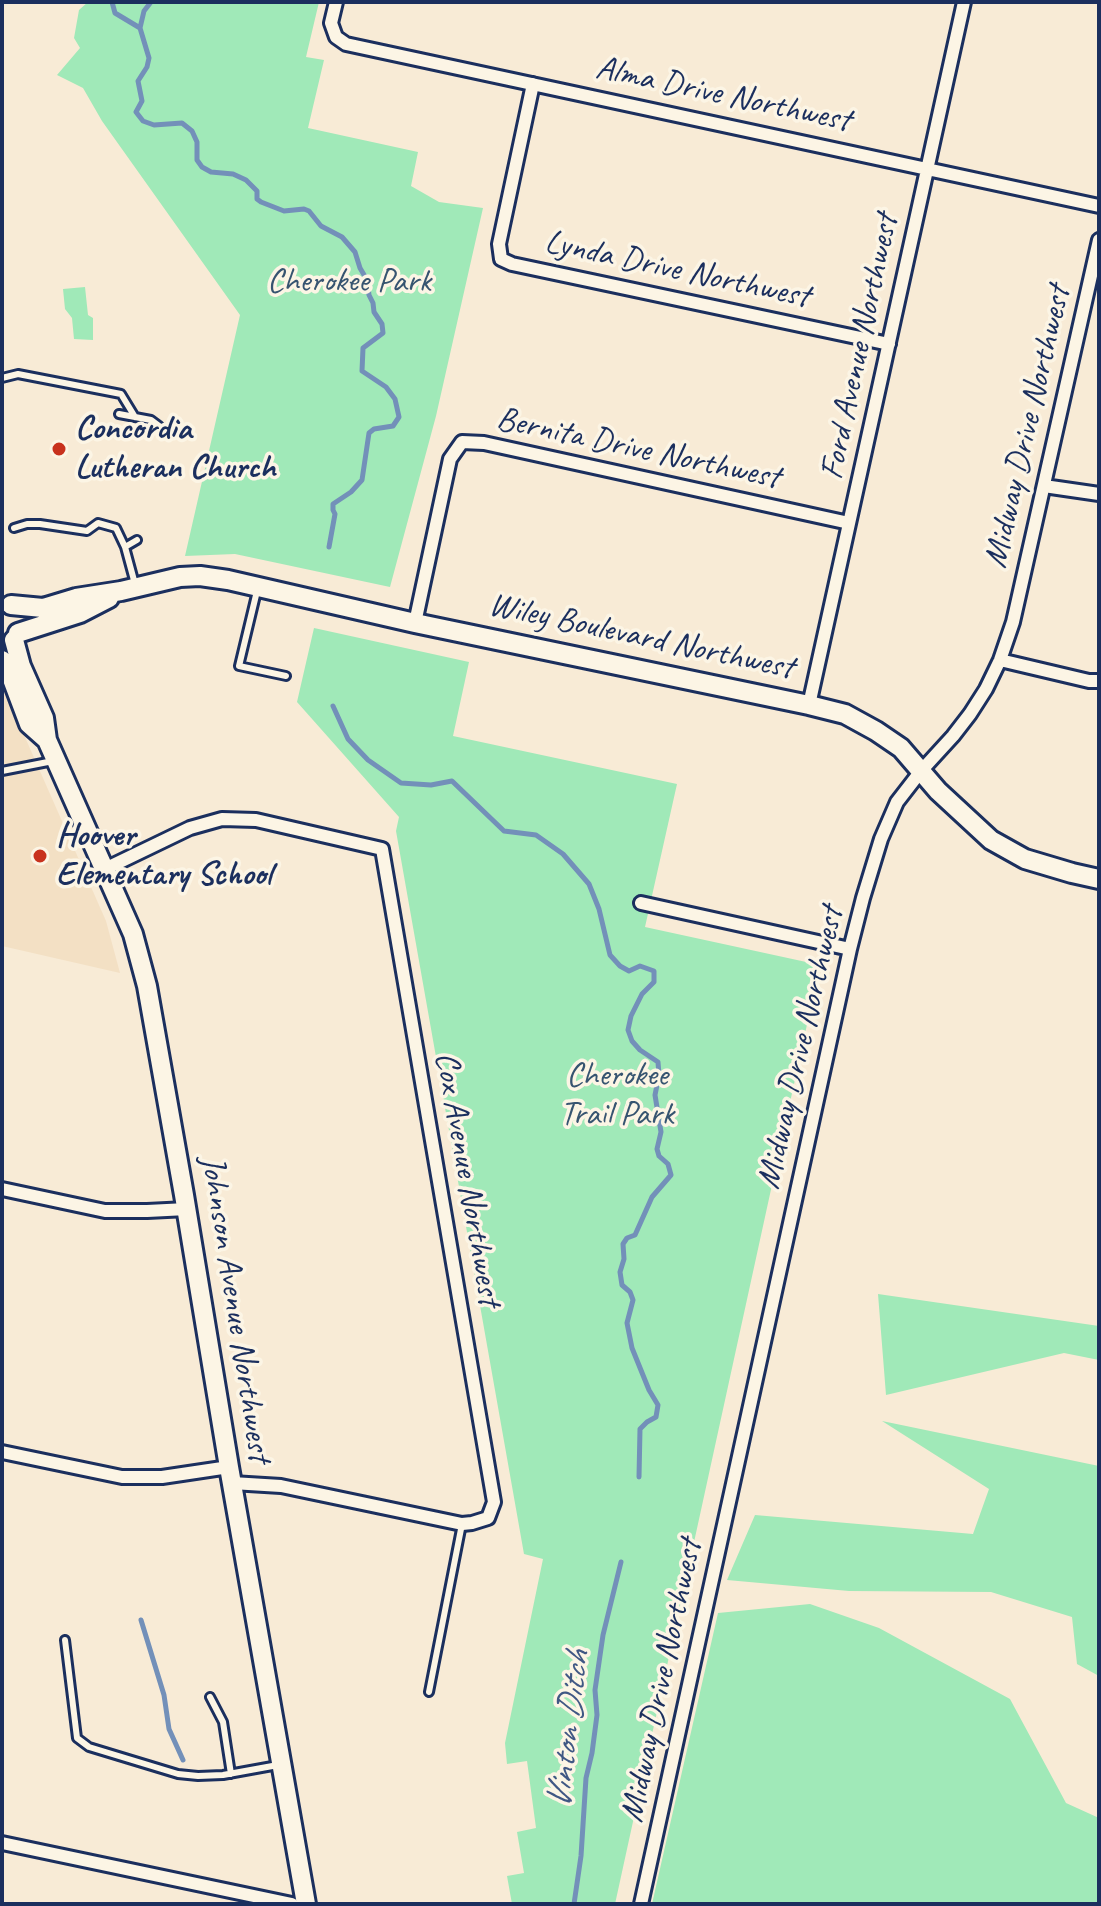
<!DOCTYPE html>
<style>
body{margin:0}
#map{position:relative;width:1101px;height:1906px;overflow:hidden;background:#f8ebd6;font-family:Caveat,sans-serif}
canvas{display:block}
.frame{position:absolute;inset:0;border:4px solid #1b2f5e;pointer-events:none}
</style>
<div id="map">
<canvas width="1101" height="1906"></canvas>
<div class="frame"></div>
</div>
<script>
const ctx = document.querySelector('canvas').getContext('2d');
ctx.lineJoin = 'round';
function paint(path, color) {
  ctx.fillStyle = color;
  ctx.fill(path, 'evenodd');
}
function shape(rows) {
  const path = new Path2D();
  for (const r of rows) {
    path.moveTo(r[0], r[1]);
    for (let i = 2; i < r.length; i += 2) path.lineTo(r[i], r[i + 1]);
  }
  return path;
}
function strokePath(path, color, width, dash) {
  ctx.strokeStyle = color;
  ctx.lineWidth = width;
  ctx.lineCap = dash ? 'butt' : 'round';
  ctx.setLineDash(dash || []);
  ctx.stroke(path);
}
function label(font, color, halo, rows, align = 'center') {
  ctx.font = font + ' Caveat,sans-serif';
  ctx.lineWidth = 7;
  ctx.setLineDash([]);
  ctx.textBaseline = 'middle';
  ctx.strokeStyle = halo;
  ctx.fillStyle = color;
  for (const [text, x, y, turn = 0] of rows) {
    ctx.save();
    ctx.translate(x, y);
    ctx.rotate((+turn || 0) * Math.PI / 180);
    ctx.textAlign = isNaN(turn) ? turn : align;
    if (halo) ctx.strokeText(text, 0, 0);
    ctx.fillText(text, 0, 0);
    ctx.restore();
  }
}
const built = shape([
 [2,685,106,921,120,973,2,946]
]);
const green = shape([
 [88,2,319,2,306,57,324,60,308,128,418,152,411,186,439,202,483,208,436,416,390,587,235,554,185,556,240,315,102,121,83,88,57,75,80,48,74,38,79,10],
 [85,287,88,315,93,318,93,340,74,339,72,318,65,309,63,289],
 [314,628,469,662,453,736,677,784,645,927,820,965,615,1904,512,1904,507,1876,524,1873,517,1832,536,1828,527,1761,507,1764,505,1743,543,1559,524,1554,396,831,399,817,297,702],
 [878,1294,1099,1326,1099,1360,1064,1353,886,1395],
 [882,1421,1099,1466,1099,1676,1077,1664,1072,1617,991,1592,849,1591,727,1580,755,1515,973,1534,989,1489],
 [810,1604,879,1628,1010,1699,1066,1803,1099,1818,1099,1904,652,1904,718,1613]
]);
const stream = shape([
 [112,2,115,13,140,28],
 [151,2,144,11,140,28,149,58,147,67,138,81,142,101,136,112,143,121,154,125,182,123,192,131,197,142,197,160,202,167,211,172,233,174,246,180,257,191,257,199,261,202,284,211,304,209,309,211,321,226,342,237,355,252,360,268,367,280,369,295,373,303,374,312,382,324,383,333,363,348,362,371,386,387,395,399,399,417,393,426,374,429,369,433,362,480,351,492,333,504,333,510,335,514,329,547],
 [333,706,348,739,368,760,401,783,431,785,452,781,504,831,536,835,563,854,589,884,599,909,610,955,620,966,629,971,640,966,654,971,654,982,642,994,631,1016,628,1030,632,1041,640,1050,658,1062,659,1075,655,1095,661,1132,657,1149,659,1156,668,1164,671,1175,652,1197,635,1235,627,1238,623,1244,624,1259,620,1272,622,1285,630,1292,633,1300,627,1323,632,1348,649,1390,658,1405,656,1417,647,1422,640,1429,639,1477],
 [141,1620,164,1695,169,1729,183,1760],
 [574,1904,581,1856,586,1778,592,1753,597,1715,595,1690,603,1635,621,1562]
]);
const lane = shape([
 [2,378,18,374,121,394,135,417],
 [119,414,151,420,159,426],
 [14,528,27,524,40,524,87,531,98,523,116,528,125,547],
 [135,584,125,547,137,540],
 [257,591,239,666,286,676],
 [2,771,53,761],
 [65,1640,77,1738,89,1747,178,1774,198,1776,223,1775,278,1765],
 [429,1692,462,1524],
 [210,1697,223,1722,231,1774]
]);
const street = shape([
 [336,2,331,23,336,37,346,44,1099,206],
 [533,84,499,244,501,259,512,264,889,344],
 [1044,486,1099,494],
 [415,623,450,459,462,442,484,443,849,523],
 [1000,660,1089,681,1099,681],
 [809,705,964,2],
 [105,869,190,828,222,819,256,820,382,849,494,1502,488,1518,472,1523,462,1524,281,1486,232,1483],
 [641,903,850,949],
 [2,1189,105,1211,147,1211,187,1209],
 [2,1452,122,1477,162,1477,229,1467],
 [2,1843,292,1904],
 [641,1904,850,949,863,898,881,839,897,802,921,771,953,736,970,714,986,689,1000,660,1013,622,1099,240]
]);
const secondary = shape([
 [11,605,43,608,76,598,121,591,180,577,200,576,228,580,415,623,809,705,845,714,876,731,901,748,938,791,991,840,1025,859,1072,873,1099,879],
 [18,633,80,613,109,598],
 [14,640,21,666,44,718,47,740,133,934,147,986,184,1195,229,1467,306,1904],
 [2,660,9,671,29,724,47,740]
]);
const markers = [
 [59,449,8,"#c8321e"],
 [40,856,8,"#c8321e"]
];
const streetNames = [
 ["Alma Drive Northwest",723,95,12],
 ["Lynda Drive Northwest",677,270,12],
 ["Ford Avenue Northwest",860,347,-78],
 ["Midway Drive Northwest",1028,427,-77],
 ["Bernita Drive Northwest",638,449,12],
 ["Wiley Boulevard Northwest",641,637,12],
 ["Midway Drive Northwest",801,1048,-77],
 ["Cox Avenue Northwest",467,1179,80],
 ["Johnson Avenue Northwest",235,1309,81],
 ["Midway Drive Northwest",662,1681,-78]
];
const parkNames = [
 ["Cherokee Park",349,282],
 ["Cherokee",617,1076],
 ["Trail Park",617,1115]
];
const poiNames = [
 ["Concordia",75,429],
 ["Lutheran Church",75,468],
 ["Hoover",56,836],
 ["Elementary School",56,875]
];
const waterNames = [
 ["Vinton Ditch",569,1730,-83]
];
paint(built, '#f3e0c4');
paint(green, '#a0e9b8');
strokePath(stream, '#7390b9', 5);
strokePath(lane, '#1b2f5e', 12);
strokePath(street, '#1b2f5e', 18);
strokePath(secondary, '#1b2f5e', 24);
strokePath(lane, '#fcf5e5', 6);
strokePath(street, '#fcf5e5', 12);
strokePath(secondary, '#fcf5e5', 18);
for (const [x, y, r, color] of markers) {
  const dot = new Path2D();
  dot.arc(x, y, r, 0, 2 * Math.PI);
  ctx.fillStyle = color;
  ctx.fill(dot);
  strokePath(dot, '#fcf5e5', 3);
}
label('34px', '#1b2f5e', '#fcf5e5', streetNames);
label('34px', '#365470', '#fcf5e5', parkNames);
label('bold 34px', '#1b2f5e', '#fcf5e5', poiNames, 'left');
label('italic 36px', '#405884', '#fcf5e5', waterNames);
</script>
